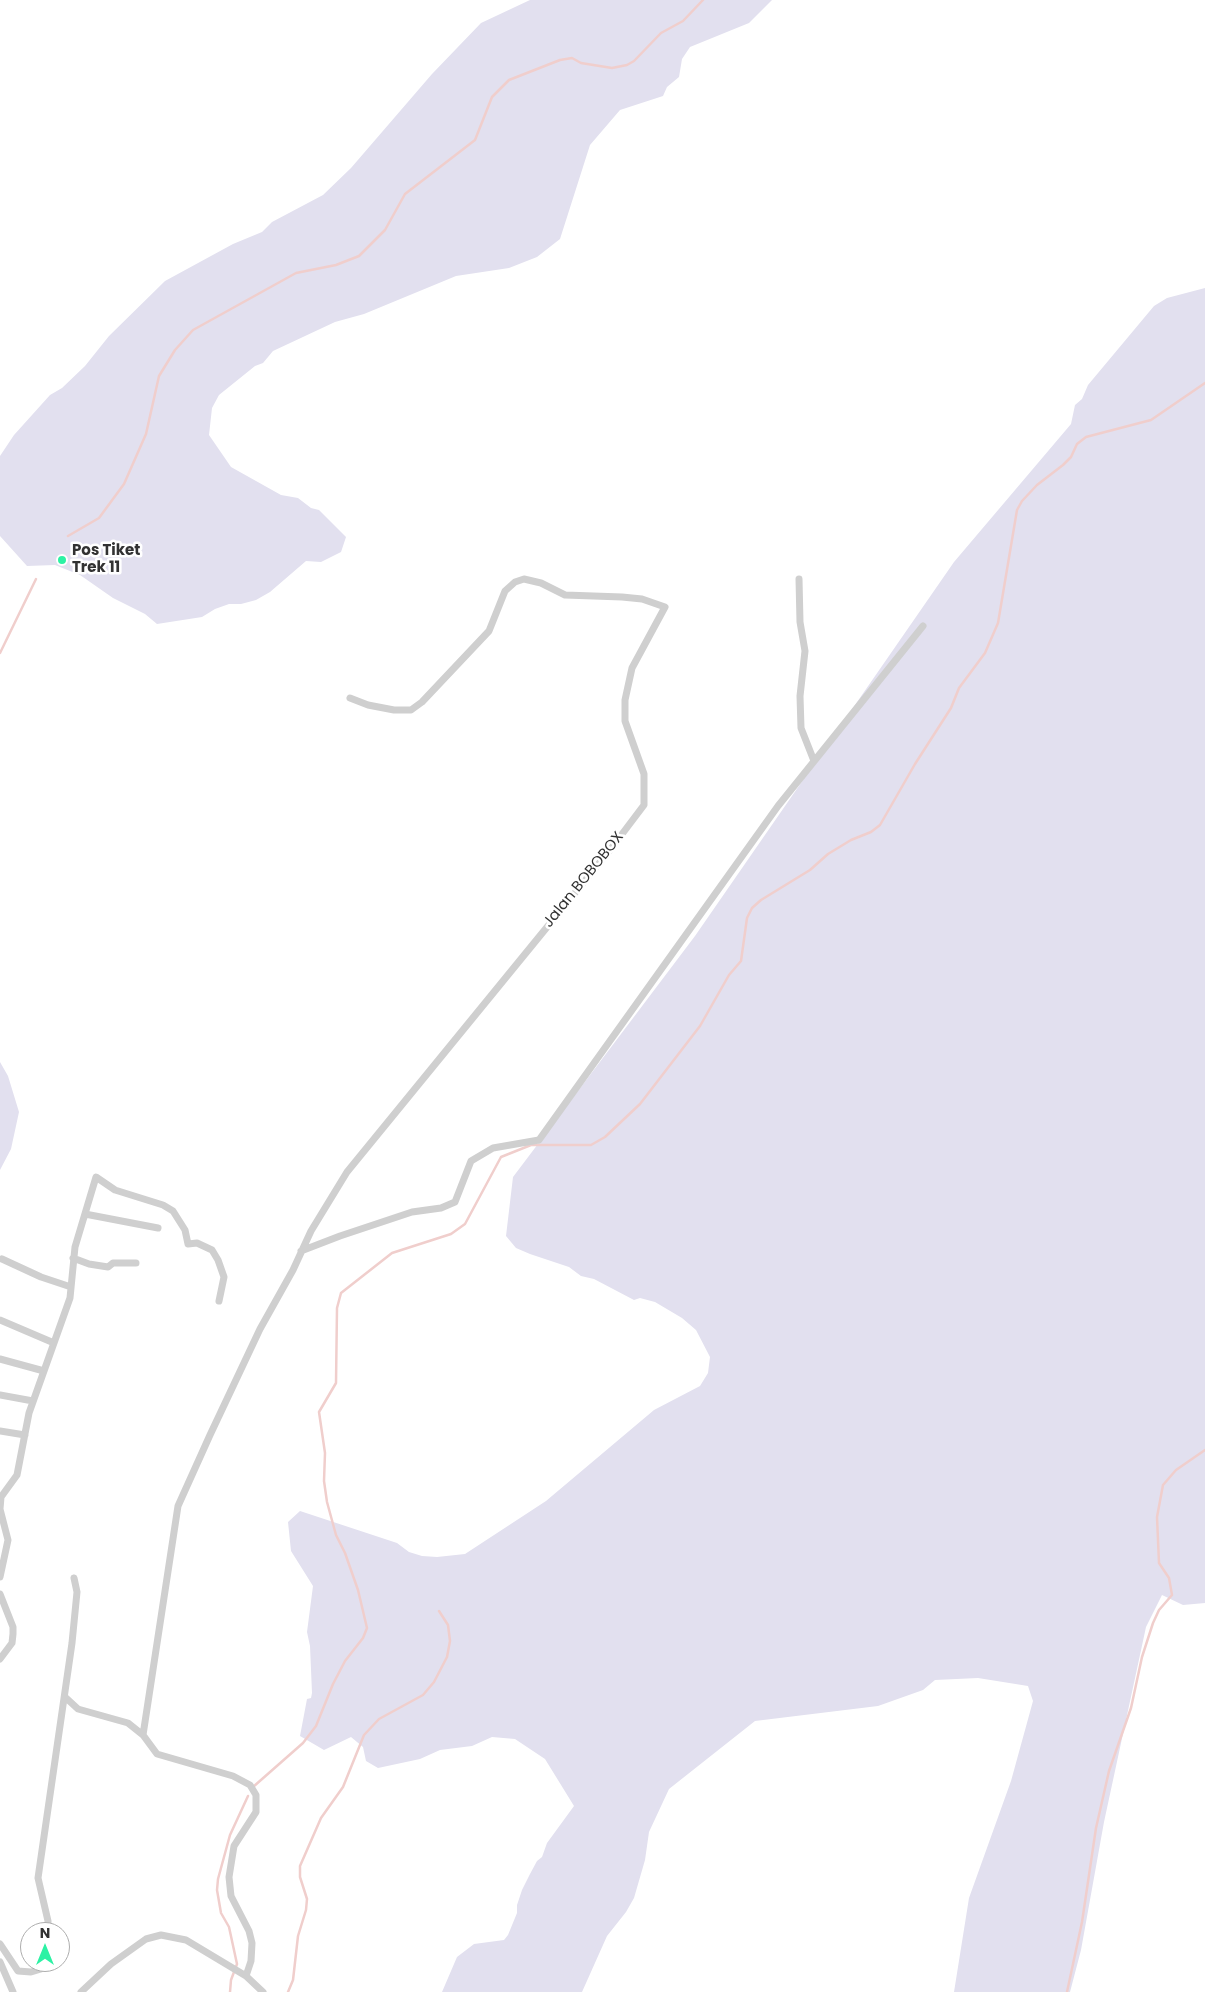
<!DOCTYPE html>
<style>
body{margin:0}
#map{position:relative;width:1205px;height:1992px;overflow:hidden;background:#fff;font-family:Poppins,sans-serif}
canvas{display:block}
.north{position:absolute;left:20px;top:1922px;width:50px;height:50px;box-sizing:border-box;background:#fff;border:1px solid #adadad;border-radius:50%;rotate:0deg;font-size:14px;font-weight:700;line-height:20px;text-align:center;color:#323232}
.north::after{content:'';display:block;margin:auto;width:18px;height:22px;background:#2cf2a4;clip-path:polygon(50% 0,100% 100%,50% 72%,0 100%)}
</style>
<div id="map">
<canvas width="1205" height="1992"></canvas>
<div class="north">N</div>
</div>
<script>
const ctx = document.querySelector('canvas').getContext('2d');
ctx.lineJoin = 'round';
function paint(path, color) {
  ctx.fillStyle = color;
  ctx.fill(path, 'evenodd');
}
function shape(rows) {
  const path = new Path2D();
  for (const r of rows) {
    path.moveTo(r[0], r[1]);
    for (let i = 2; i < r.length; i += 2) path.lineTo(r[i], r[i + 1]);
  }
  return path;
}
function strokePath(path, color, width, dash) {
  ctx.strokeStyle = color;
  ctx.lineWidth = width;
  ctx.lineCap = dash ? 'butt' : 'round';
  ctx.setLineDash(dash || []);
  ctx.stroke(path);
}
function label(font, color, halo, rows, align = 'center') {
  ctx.font = font + ' Poppins,sans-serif';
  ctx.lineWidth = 5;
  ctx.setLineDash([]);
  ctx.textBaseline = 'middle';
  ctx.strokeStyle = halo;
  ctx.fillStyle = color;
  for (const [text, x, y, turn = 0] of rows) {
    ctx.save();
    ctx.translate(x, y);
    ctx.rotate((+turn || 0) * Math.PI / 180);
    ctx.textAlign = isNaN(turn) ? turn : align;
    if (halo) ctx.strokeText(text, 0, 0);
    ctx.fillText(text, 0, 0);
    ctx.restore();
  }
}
const green = shape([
 [530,0,772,0,749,23,690,47,682,59,679,77,667,87,663,96,620,110,590,145,560,239,537,257,509,268,456,276,364,314,335,322,273,351,263,363,255,366,219,395,212,408,209,435,231,467,281,495,298,498,311,508,319,510,346,537,341,552,321,562,306,561,270,592,256,600,241,604,229,604,215,609,202,617,157,624,145,614,113,598,80,575,55,565,27,566,0,536,0,456,14,435,50,395,62,388,85,366,109,336,165,281,233,244,262,232,272,222,323,195,351,168,432,74,481,23],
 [1205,288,1205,1603,1183,1605,1162,1595,1146,1627,1104,1822,1081,1950,1070,1992,954,1992,969,1898,1011,1781,1033,1701,1028,1686,978,1678,935,1680,923,1690,878,1706,755,1721,669,1789,649,1832,645,1860,634,1898,626,1912,607,1936,582,1992,442,1992,457,1957,474,1944,504,1940,508,1935,517,1913,517,1905,522,1890,530,1874,537,1861,542,1857,547,1843,574,1806,545,1759,515,1739,492,1737,472,1746,440,1750,420,1759,378,1768,366,1761,363,1747,351,1737,324,1750,300,1736,307,1699,311,1698,312,1693,310,1646,307,1632,313,1586,291,1551,288,1522,300,1511,397,1543,409,1552,422,1556,437,1557,465,1554,546,1501,654,1410,700,1386,708,1373,710,1357,696,1330,682,1318,655,1302,640,1298,634,1300,594,1279,581,1276,569,1267,530,1254,516,1248,506,1236,513,1177,695,936,954,562,1071,424,1075,405,1082,399,1088,385,1154,306,1167,298],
 [0,1062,8,1076,19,1112,11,1149,0,1170]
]);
const stream = shape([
 [68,536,99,518,124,484,146,434,159,376,175,350,193,330,296,273,336,265,359,256,385,230,405,194,475,140,492,97,509,80,560,60,572,58,581,63,612,68,627,65,634,61,661,33,683,21,703,0],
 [0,653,36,579],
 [253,1787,303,1743,316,1726,333,1684,345,1661,363,1638,367,1628,358,1590,345,1553,336,1535,327,1502,324,1481,325,1453,319,1412,336,1383,337,1308,341,1293,392,1253,451,1234,465,1224,501,1157,531,1145,591,1145,605,1137,640,1104,700,1026,729,975,741,961,747,918,752,908,761,900,810,870,828,854,851,840,871,832,880,825,915,764,951,708,959,688,985,653,998,623,1017,510,1022,501,1037,485,1063,465,1071,457,1077,444,1086,437,1151,420,1205,383],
 [230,1992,231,1980,237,1964,229,1927,221,1913,217,1890,218,1879,230,1835,248,1796],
 [288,1992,293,1980,298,1936,306,1910,307,1899,300,1877,300,1866,321,1818,343,1787,364,1735,379,1719,423,1695,434,1682,447,1657,450,1641,448,1625,439,1611],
 [1067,1992,1082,1922,1096,1828,1109,1771,1131,1708,1142,1657,1153,1623,1159,1610,1172,1595,1169,1578,1159,1563,1157,1517,1163,1485,1176,1470,1205,1450]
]);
const minor = shape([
 [799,579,800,622,805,651,800,696,801,728,814,761],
 [85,1214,158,1228],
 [301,1251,340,1236,412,1212,441,1208,455,1202,471,1161,493,1148,539,1140,778,806,923,626],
 [73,1258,89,1264,108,1267,113,1263,136,1263],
 [2,1259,41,1277,71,1287],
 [0,1320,54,1343],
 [0,1359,44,1371],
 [0,1395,33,1401],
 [0,1431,25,1435],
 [0,1577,8,1540,0,1509,1,1497,17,1475,29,1413,70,1298,75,1247,96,1177,115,1190,163,1205,173,1211,185,1230,188,1244,197,1243,212,1250,218,1260,224,1277,219,1301],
 [0,1594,13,1627,13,1634,12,1643,0,1659],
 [65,1697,78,1709,128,1723,143,1735,157,1754,233,1776,250,1785,256,1795,256,1812,234,1846,229,1877,231,1896,249,1931,252,1943,251,1961,246,1976],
 [143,1735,178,1506,210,1435,260,1329,293,1270,311,1231,347,1172,610,850,644,805,644,774,625,721,625,700,632,668,665,607,642,599,622,597,565,595,541,583,524,579,515,582,505,591,489,631,422,702,411,710,394,710,368,705,350,698],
 [48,1932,48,1921,38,1878,72,1643,77,1592,74,1578],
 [0,1944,18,1971,31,1972,41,1969,45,1962],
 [0,1962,13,1992],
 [81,1992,111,1964,146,1939,161,1935,186,1940,246,1976,263,1992]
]);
const markers = [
 [62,560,5,"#2cf2a4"]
];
const poiNames = [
 ["Pos Tiket",72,551],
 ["Trek 11",72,568]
];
const streetNames = [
 ["Jalan BOBOBOX",584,880,-51]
];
paint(green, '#e2e0ef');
strokePath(stream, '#f0cecc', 2.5);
strokePath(minor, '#cfcfcf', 7);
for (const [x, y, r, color] of markers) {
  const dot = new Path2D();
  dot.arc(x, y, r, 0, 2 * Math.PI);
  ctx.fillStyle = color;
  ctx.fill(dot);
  strokePath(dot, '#fff', 2);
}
label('bold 15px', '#323232', '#fff', poiNames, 'left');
label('15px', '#323232', '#fff', streetNames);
</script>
